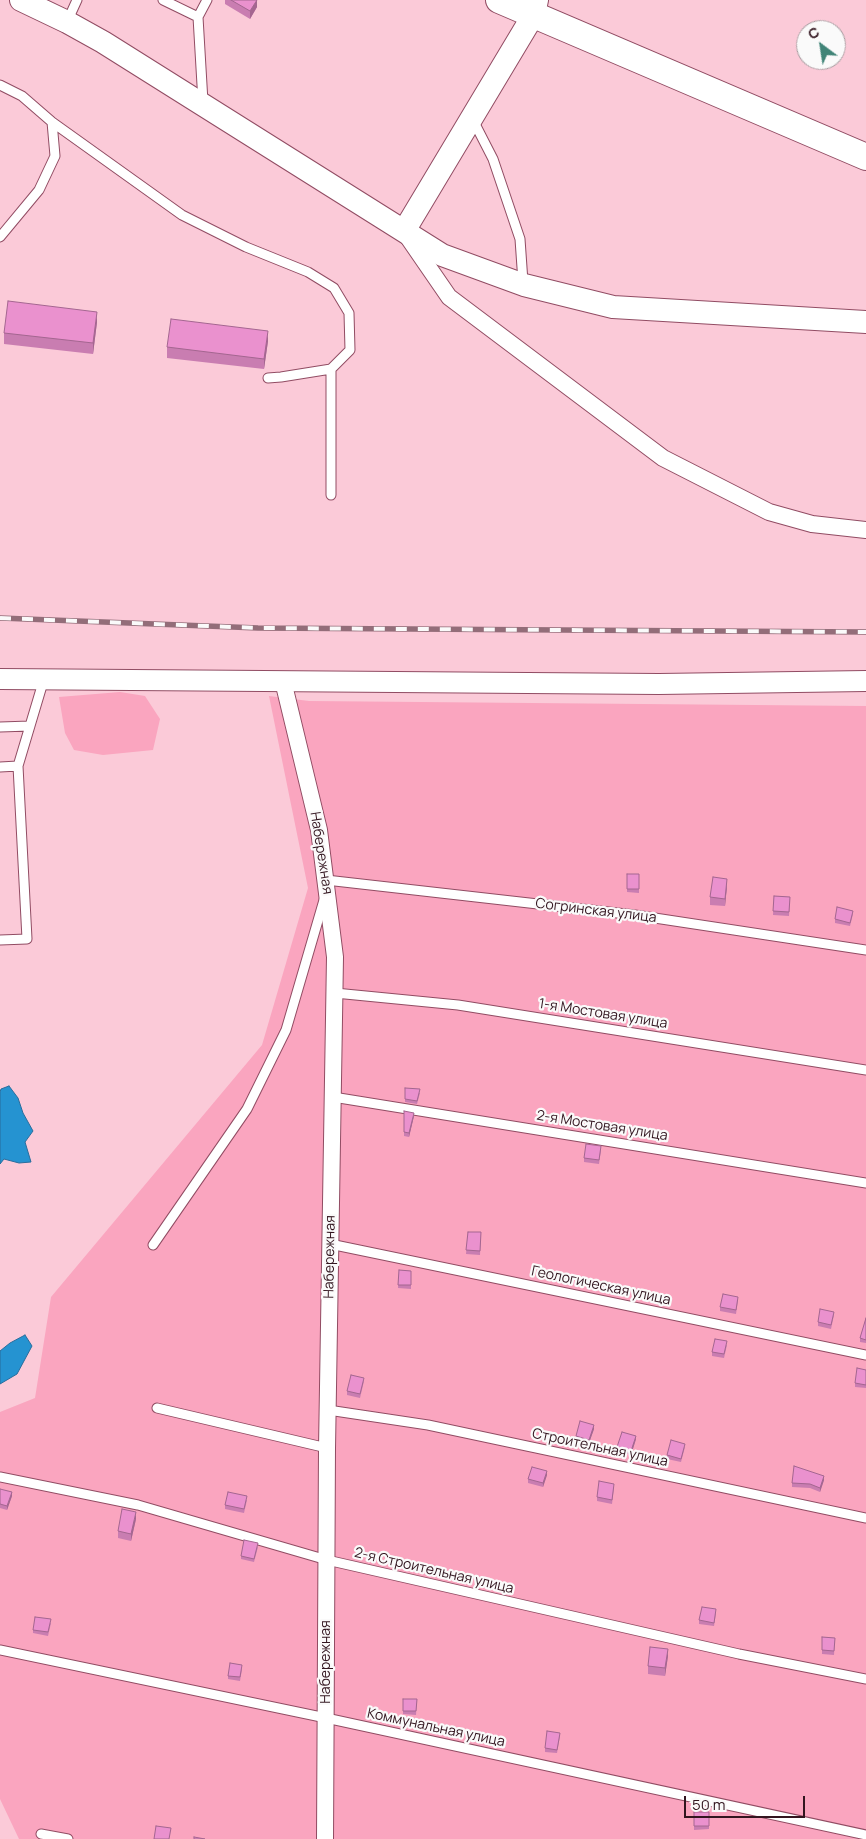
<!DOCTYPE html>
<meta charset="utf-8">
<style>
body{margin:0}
#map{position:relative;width:866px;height:1839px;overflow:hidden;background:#fbcad8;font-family:Manrope,sans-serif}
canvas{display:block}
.north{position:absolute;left:796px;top:20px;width:50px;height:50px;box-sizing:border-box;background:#fafafa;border:1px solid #aa9ea2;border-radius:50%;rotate:329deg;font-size:14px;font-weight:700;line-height:20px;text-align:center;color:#32151f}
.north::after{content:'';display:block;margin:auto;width:18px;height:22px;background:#408477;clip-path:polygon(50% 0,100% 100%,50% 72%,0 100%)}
.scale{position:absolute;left:684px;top:1796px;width:121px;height:22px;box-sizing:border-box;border:2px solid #32151f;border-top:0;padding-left:6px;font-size:15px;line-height:18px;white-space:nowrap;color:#32151f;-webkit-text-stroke:4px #fafafa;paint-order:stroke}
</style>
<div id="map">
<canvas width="866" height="1839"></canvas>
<div class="north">С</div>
<div class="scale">50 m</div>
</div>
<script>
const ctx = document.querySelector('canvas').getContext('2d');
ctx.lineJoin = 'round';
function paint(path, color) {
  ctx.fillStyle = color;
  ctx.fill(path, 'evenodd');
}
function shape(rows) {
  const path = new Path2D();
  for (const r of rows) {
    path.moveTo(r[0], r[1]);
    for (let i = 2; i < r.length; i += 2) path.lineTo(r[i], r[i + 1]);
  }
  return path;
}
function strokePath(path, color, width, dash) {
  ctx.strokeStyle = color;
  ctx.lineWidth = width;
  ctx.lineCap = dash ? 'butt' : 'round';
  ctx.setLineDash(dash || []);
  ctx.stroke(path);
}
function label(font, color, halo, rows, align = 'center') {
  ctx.font = font + ' Manrope,sans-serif';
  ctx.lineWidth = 4.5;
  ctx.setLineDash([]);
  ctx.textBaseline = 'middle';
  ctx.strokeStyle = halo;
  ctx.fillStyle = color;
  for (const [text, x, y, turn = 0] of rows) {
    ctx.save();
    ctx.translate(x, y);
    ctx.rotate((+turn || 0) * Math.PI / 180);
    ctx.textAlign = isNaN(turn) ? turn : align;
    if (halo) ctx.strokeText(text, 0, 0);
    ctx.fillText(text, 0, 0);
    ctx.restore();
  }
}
const green = shape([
 [120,692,145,696,160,719,153,750,103,755,74,750,65,733,59,697],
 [269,696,309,701,866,706,866,1839,19,1839,0,1799,0,1412,35,1398,51,1297,262,1045,308,888]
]);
const water = shape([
 [9,1086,18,1098,23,1113,33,1131,25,1142,31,1162,19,1163,4,1159,0,1164,0,1092,1,1089,9,1086],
 [25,1335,32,1346,17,1374,0,1384,0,1351,10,1343,25,1335]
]);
const service = shape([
 [163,0,198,17],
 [67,22,77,0],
 [0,85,22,96,52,122,182,215,246,247,308,272,334,288,349,313,350,350,331,369,281,377,268,378],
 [203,102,198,17,207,0],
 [473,120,493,159,520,239,523,282],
 [0,237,39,190,55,156,52,122],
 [331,369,331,495],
 [0,727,30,726],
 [0,767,18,766],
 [326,880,635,915,866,950],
 [0,940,27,939,18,766,44,679],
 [335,993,458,1005,866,1070],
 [333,1097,866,1183],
 [330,1244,866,1355],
 [153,1245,247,1109,286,1030,324,900],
 [157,1408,327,1448],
 [328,1410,428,1425,866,1518],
 [0,1477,138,1505,327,1560,739,1654,866,1679],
 [0,1650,326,1718,866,1835],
 [41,1834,68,1839]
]);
const minor = shape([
 [407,236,449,297,663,458,769,512,812,524,866,530],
 [283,681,319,830,335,957,327,1448,325,1839]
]);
const tertiary = shape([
 [0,679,659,684,866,681]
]);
const secondary = shape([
 [21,0,67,22,103,42,442,255,524,285,613,307,866,322],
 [404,231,534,14,537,0]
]);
const primary = shape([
 [499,0,866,157]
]);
const rail = shape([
 [0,618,258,628,866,632]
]);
const wall = shape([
 [225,0,257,0,257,7,250,19,225,4],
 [97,322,93,354,4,344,4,333],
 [268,341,264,369,167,358,167,347],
 [627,874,639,874,639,893,627,892],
 [727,886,725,906,710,905,710,897],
 [774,896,790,897,789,916,773,915],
 [853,914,850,926,835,923,835,919],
 [405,1088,420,1093,417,1104,405,1102],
 [404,1111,414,1116,409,1137,404,1136],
 [601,1150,599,1164,584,1162,584,1158],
 [468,1232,481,1232,480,1255,466,1254],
 [399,1270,411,1271,411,1289,398,1288],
 [738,1300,736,1314,720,1311,720,1307],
 [834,1315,831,1329,818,1326,818,1322],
 [866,1318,866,1343,860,1342,860,1338],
 [727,1345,724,1358,712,1356,712,1352],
 [866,1370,866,1388,855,1387,855,1383],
 [364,1381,360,1398,347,1395,347,1391],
 [594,1429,589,1443,576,1440,576,1436],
 [636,1439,631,1455,617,1451,617,1447],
 [685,1447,681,1462,667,1459,667,1455],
 [547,1475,543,1487,528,1483,528,1479],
 [824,1480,820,1492,810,1488,792,1487,792,1483],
 [614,1487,612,1504,597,1501,597,1497],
 [0,1489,12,1496,7,1510,0,1508],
 [247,1500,244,1513,225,1509,225,1505],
 [136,1519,131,1541,118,1538,118,1531],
 [258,1547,254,1562,241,1559,241,1556],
 [716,1613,714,1626,699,1624,699,1620],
 [51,1623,48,1636,33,1633,33,1630],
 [822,1637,835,1638,834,1655,822,1654],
 [668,1656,665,1676,648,1674,648,1666],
 [242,1669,240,1681,228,1679,228,1676],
 [403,1699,417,1699,416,1715,403,1714],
 [560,1736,557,1753,545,1752,545,1748],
 [694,1812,709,1812,709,1829,694,1830]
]);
const shadedWall = shape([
 [257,0,257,7,250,19,250,11],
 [97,312,97,322,93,354,93,343],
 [268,331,268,341,264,369,264,359],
 [727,879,727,886,725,906,725,899],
 [414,1113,414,1116,409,1137,409,1133],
 [594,1425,594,1429,589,1443,589,1440],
 [636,1436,636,1439,631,1455,631,1451],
 [547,1471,547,1475,543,1487,543,1483],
 [824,1476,824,1480,820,1492,820,1488],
 [12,1492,12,1496,7,1510,7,1506],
 [136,1512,136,1519,131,1541,131,1534],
 [668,1649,668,1656,665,1676,665,1668]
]);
const building = shape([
 [231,0,257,0,250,11,231,0],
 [8,301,97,312,93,343,4,333,8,301],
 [171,319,268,331,264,359,167,347,171,319],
 [627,874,639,874,639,889,627,889,627,874],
 [713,877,727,879,725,899,710,897,713,877],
 [774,896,790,897,789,912,773,911,774,896],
 [837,907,853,911,850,923,835,919,837,907],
 [405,1088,420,1089,417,1101,405,1099,405,1088],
 [404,1111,414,1113,409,1133,404,1132,404,1111],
 [586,1144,601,1146,599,1160,584,1158,586,1144],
 [468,1232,481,1232,480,1251,466,1250,468,1232],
 [399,1270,411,1271,411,1285,398,1285,399,1270],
 [723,1294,738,1297,736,1310,720,1307,723,1294],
 [820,1309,834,1312,831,1325,818,1322,820,1309],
 [866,1318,866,1340,860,1338,866,1318],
 [715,1339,727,1341,724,1354,712,1352,715,1339],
 [857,1368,866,1370,866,1385,855,1383,857,1368],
 [351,1375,364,1378,360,1394,347,1391,351,1375],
 [580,1421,594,1425,589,1440,576,1436,580,1421],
 [622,1432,636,1436,631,1451,617,1447,622,1432],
 [671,1440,685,1444,681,1459,667,1455,671,1440],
 [794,1466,824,1476,820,1488,810,1484,792,1483,794,1466],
 [532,1467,547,1471,543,1483,528,1479,532,1467],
 [599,1481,614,1484,612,1500,597,1497,599,1481],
 [0,1489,12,1492,7,1506,0,1504,0,1489],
 [228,1492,247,1496,244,1509,225,1505,228,1492],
 [122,1509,136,1512,131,1534,118,1531,122,1509],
 [244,1540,258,1543,254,1559,241,1556,244,1540],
 [702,1607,716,1609,714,1623,699,1620,702,1607],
 [35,1617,51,1619,48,1632,33,1630,35,1617],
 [822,1637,835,1638,834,1651,822,1650,822,1637],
 [650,1647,668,1649,665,1668,648,1666,650,1647],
 [230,1663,242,1665,240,1677,228,1676,230,1663],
 [403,1699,417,1699,416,1711,403,1711,403,1699],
 [547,1731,560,1733,557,1750,545,1748,547,1731],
 [694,1812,709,1812,709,1826,694,1826,694,1812],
 [156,1826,171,1828,169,1839,154,1839,156,1826],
 [194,1837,205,1839,194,1839,194,1837]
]);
const streetNames = [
 ["Набережная",321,853,81],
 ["Согринская улица",596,911,7],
 ["1-я Мостовая улица",603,1014,9],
 ["2-я Мостовая улица",602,1126,9],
 ["Набережная",330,1257,-89],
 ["Геологическая улица",601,1286,12],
 ["Строительная улица",600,1448,12],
 ["2-я Строительная улица",434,1571,13],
 ["Набережная",326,1662,-90],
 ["Коммунальная улица",436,1728,12]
];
paint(green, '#faa5bf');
paint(water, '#2593d1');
strokePath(water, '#296d9c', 1);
strokePath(service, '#914c63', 11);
strokePath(minor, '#914c63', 18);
strokePath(tertiary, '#914c63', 22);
strokePath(secondary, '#914c63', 24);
strokePath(primary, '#914c63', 28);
strokePath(service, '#fff', 9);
strokePath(minor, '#fff', 16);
strokePath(tertiary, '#fff', 20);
strokePath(secondary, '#fff', 22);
strokePath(primary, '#fff', 26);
strokePath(rail, '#936d79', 5.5);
strokePath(rail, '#fafafa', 4, [11]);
paint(wall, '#c97db1');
paint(shadedWall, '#a46690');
paint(building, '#ea91ce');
strokePath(building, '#a46690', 1);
label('14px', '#32151f', '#fafafa', streetNames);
</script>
